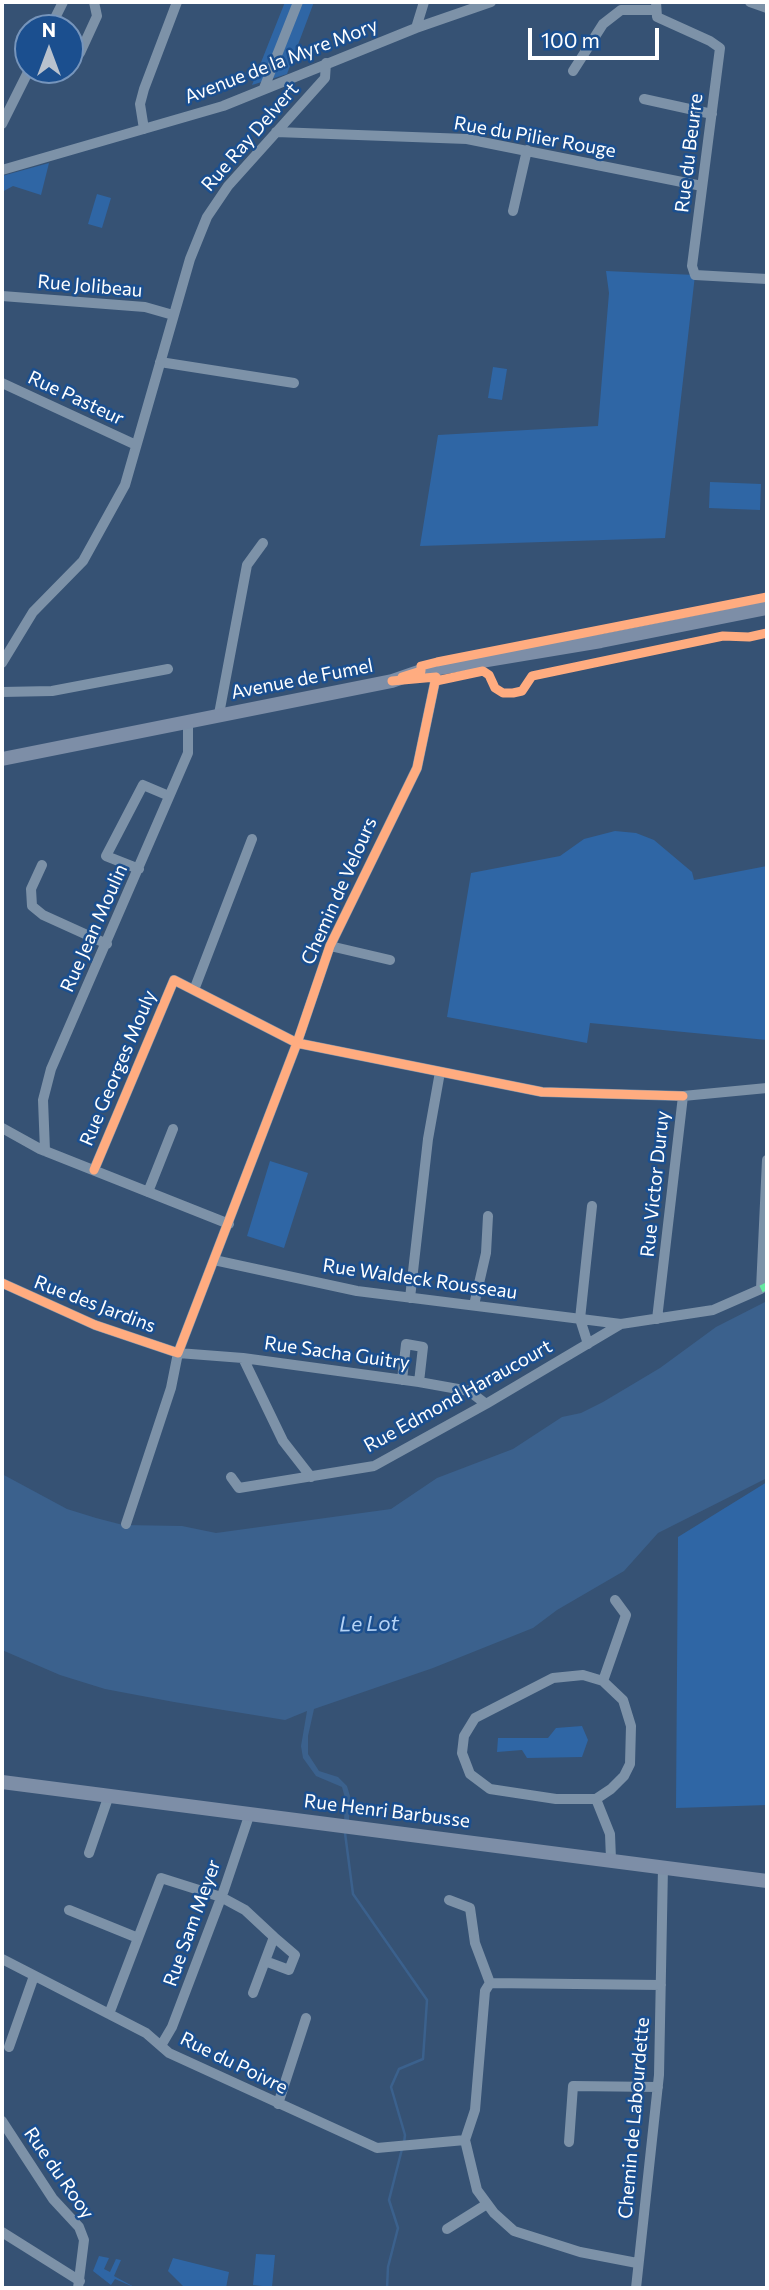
<!DOCTYPE html>
<style>
body{margin:0}
#map{position:relative;width:769px;height:2290px;overflow:hidden;background:#365274;font-family:Commissioner,sans-serif}
canvas{display:block}
.frame{position:absolute;inset:0;border:4px solid #fff;pointer-events:none}
.north{position:absolute;left:14px;top:14px;width:70px;height:70px;box-sizing:border-box;background:#1b4f8f;border:2px solid #7695bc;border-radius:50%;rotate:0deg;font-size:19px;font-weight:700;line-height:28px;text-align:center;color:#fff}
.north::after{content:'';display:block;margin:auto;width:24px;height:32px;background:#b9c2ce;clip-path:polygon(50% 0,100% 100%,50% 72%,0 100%)}
.scale{position:absolute;left:528px;top:28px;width:131px;height:32px;box-sizing:border-box;border:4px solid #fff;border-top:0;padding-left:9px;font-size:21px;line-height:24px;white-space:nowrap;color:#fff;-webkit-text-stroke:5px #1b4f8f;paint-order:stroke}
</style>
<div id="map">
<canvas width="769" height="2290"></canvas>
<div class="frame"></div>
<div class="north">N</div>
<div class="scale">100 m</div>
</div>
<script>
const ctx = document.querySelector('canvas').getContext('2d');
ctx.lineJoin = 'round';
function paint(path, color) {
  ctx.fillStyle = color;
  ctx.fill(path, 'evenodd');
}
function shape(rows) {
  const path = new Path2D();
  for (const r of rows) {
    path.moveTo(r[0], r[1]);
    for (let i = 2; i < r.length; i += 2) path.lineTo(r[i], r[i + 1]);
  }
  return path;
}
function strokePath(path, color, width, dash) {
  ctx.strokeStyle = color;
  ctx.lineWidth = width;
  ctx.lineCap = dash ? 'butt' : 'round';
  ctx.setLineDash(dash || []);
  ctx.stroke(path);
}
function label(font, color, halo, rows, align = 'center') {
  ctx.font = font + ' Commissioner,sans-serif';
  ctx.lineWidth = 5;
  ctx.setLineDash([]);
  ctx.textBaseline = 'middle';
  ctx.strokeStyle = halo;
  ctx.fillStyle = color;
  for (const [text, x, y, turn = 0] of rows) {
    ctx.save();
    ctx.translate(x, y);
    ctx.rotate((+turn || 0) * Math.PI / 180);
    ctx.textAlign = isNaN(turn) ? turn : align;
    if (halo) ctx.strokeText(text, 0, 0);
    ctx.fillText(text, 0, 0);
    ctx.restore();
  }
}
const green = shape([
 [285,2,314,2,287,74,252,85],
 [49,163,41,195,13,186,2,192,2,176],
 [97,194,111,198,102,228,88,224],
 [606,271,695,275,665,538,420,546,438,435,598,426,609,293],
 [493,367,507,369,502,400,488,398],
 [710,482,761,484,760,510,709,508],
 [615,831,636,833,654,840,692,872,694,880,767,866,767,1040,590,1023,587,1043,447,1017,471,873,560,856,584,839],
 [270,1161,308,1173,284,1248,247,1236],
 [767,1482,767,1805,676,1808,678,1537],
 [582,1726,588,1740,582,1757,527,1758,522,1750,497,1752,498,1738,548,1738,556,1728],
 [256,2254,275,2255,272,2287,253,2285],
 [99,2256,109,2258,104,2269,110,2272,116,2259,121,2260,114,2276,136,2288,115,2279,111,2285,93,2271],
 [173,2258,229,2272,226,2288,185,2288,168,2271]
]);
const water = shape([
 [767,1301,767,1478,658,1533,624,1571,557,1610,533,1628,433,1668,314,1709,308,1736,308,1754,319,1771,338,1777,347,1786,350,1796,349,1821,344,1821,345,1798,342,1787,316,1776,303,1758,301,1746,307,1711,285,1720,174,1702,105,1689,60,1675,2,1650,2,1474,67,1509,96,1518,123,1525,182,1526,216,1533,391,1509,437,1478,513,1449,562,1417,581,1413,603,1402,660,1368,716,1327]
]);
const stream = shape([
 [345,1833,353,1894,427,2000,423,2059,399,2069,391,2087,405,2135,404,2143],
 [387,2288,388,2267,398,2228,389,2200,402,2149]
]);
const minor = shape([
 [656,2,657,17,710,41,720,48,692,266,695,275,767,279],
 [750,2,767,8],
 [50,28,63,2],
 [416,28,424,2],
 [80,53,97,16,94,2],
 [573,71,603,24,621,10,655,10],
 [264,88,298,2],
 [644,99,712,114],
 [2,124,29,70],
 [144,129,140,104,144,89,177,2],
 [276,132,467,139,702,186],
 [2,170,223,106,416,28,491,2],
 [513,211,527,150],
 [2,296,145,307,173,315],
 [160,362,294,383],
 [2,383,136,445],
 [2,663,33,612,83,561,125,485,190,259,207,217,228,186,325,78,326,63],
 [2,692,52,691,168,669],
 [219,714,247,565,263,543],
 [42,865,31,889,32,906,43,915,107,944],
 [139,869,106,856,143,785,169,796],
 [330,946,390,960],
 [194,990,252,839],
 [2,1128,40,1149,229,1224],
 [45,1151,43,1100,51,1069,188,753,188,721],
 [94,1170,174,980,297,1043,542,1092,683,1096],
 [148,1192,173,1129],
 [214,1260,357,1291,621,1324],
 [2,1283,95,1325,178,1353,243,1358,419,1382,469,1391,486,1404],
 [410,1298,428,1139,440,1072],
 [474,1305,486,1253,488,1216],
 [657,1319,683,1096,767,1088],
 [588,1344,580,1319,592,1206],
 [243,1358,283,1441,311,1477],
 [402,1380,406,1344,423,1347,419,1382],
 [231,1477,239,1488,374,1466,486,1404,621,1324,713,1310,761,1289,767,1160],
 [126,1524,171,1388,178,1353,297,1043,330,946,417,768,436,677],
 [583,1675,603,1681,623,1700,631,1726,630,1764,624,1776,611,1789,596,1799,556,1799,490,1789,470,1774,462,1753,464,1736,475,1718,553,1678,583,1675],
 [603,1681,626,1615,615,1600],
 [596,1799,610,1834,611,1859],
 [89,1853,109,1795],
 [449,1900,470,1908,475,1943,490,1983],
 [69,1910,138,1938],
 [2,1959,146,2033,169,2053,377,2148,465,2140],
 [265,1961,289,1970,295,1955,274,1937],
 [109,2014,161,1878,221,1897,245,1910,274,1937,253,1993],
 [162,2044,172,2027,224,1890,250,1813],
 [9,2047,34,1976],
 [278,2104,306,2018],
 [2,2121,53,2199,79,2227,84,2240,78,2288],
 [569,2142,573,2086,658,2087],
 [447,2229,487,2204],
 [2,2232,80,2281],
 [637,2263,580,2252,514,2231,494,2213,477,2190,465,2140,475,2110,485,1991,490,1983,661,1985],
 [636,2288,659,2075,663,1867]
]);
const major = shape([
 [2,759,392,681,421,671,601,641,767,608],
 [2,1782,767,1881]
]);
const quiet = shape([
 [761,1289,767,1286]
]);
const cycleway = shape([
 [402,677,421,671,421,666,437,662,767,597],
 [436,681,483,671,489,675,495,688,503,693,513,693,522,691,532,676,723,636,749,637,767,633],
 [94,1170,174,980,297,1043,542,1092,683,1096],
 [2,1283,95,1325,178,1353,297,1043,330,946,417,768,436,677,392,681]
]);
const streetNames = [
 ["Avenue de la Myre Mory",281,61,-21],
 ["Rue Ray Delvert",250,137,-49],
 ["Rue du Pilier Rouge",535,137,10],
 ["Rue du Beurre",689,153,-83],
 ["Rue Jolibeau",90,286,5],
 ["Rue Pasteur",76,398,25],
 ["Avenue de Fumel",302,679,-11],
 ["Chemin de Velours",339,891,-66],
 ["Rue Jean Moulin",94,928,-66],
 ["Rue Georges Mouly",118,1068,-67],
 ["Rue Victor Duruy",655,1184,-84],
 ["Rue Waldeck Rousseau",420,1279,8],
 ["Rue des Jardins",95,1304,21],
 ["Rue Sacha Guitry",337,1353,8],
 ["Rue Edmond Haraucourt",458,1396,-29],
 ["Rue Henri Barbusse",387,1811,7],
 ["Rue Sam Meyer",192,1923,-70],
 ["Rue du Poivre",234,2063,26],
 ["Chemin de Labourdette",634,2118,-85],
 ["Rue du Rooy",59,2173,55]
];
const waterNames = [
 ["Le Lot",369,1624,-1]
];
paint(green, '#2f66a5');
paint(water, '#3b618d');
strokePath(stream, '#3b618d', 2.5);
strokePath(minor, '#7d92a8', 10);
strokePath(major, '#7d8ea7', 14);
strokePath(quiet, '#66e7a1', 7, [14, 7]);
strokePath(cycleway, '#ffac80', 9);
label('19px', '#fff', '#1b4f8f', streetNames);
label('italic 21px', '#b5d3f5', '#1b4f8f', waterNames);
</script>
